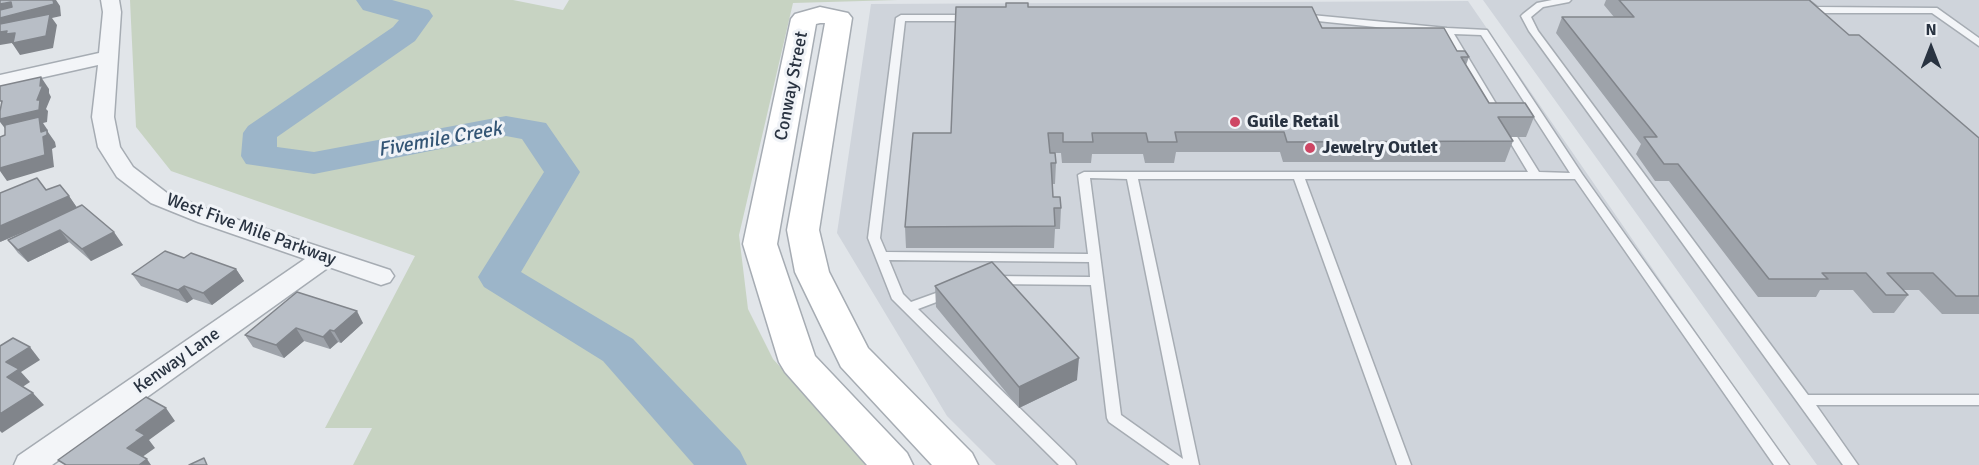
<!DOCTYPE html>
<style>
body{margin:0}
#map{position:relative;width:1979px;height:465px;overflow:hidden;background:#e1e5e9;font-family:Signika,sans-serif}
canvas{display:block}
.north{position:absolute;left:1901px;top:18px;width:60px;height:60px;-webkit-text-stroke:4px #f0f3f7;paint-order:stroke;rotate:0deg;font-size:16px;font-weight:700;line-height:24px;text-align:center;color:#293341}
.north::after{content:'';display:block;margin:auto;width:21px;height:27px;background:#293341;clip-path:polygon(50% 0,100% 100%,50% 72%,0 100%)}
</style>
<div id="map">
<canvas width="1979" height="465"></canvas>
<div class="north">N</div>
</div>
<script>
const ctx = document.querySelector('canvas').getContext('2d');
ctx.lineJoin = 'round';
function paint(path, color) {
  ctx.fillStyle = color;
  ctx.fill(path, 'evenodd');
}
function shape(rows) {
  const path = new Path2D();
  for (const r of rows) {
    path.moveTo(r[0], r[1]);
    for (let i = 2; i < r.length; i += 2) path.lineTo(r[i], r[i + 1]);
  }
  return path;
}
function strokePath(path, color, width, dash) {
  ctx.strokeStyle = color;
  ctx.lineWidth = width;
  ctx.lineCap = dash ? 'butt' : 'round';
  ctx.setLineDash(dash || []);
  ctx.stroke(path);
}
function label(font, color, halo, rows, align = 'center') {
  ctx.font = font + ' Signika,sans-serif';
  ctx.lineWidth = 6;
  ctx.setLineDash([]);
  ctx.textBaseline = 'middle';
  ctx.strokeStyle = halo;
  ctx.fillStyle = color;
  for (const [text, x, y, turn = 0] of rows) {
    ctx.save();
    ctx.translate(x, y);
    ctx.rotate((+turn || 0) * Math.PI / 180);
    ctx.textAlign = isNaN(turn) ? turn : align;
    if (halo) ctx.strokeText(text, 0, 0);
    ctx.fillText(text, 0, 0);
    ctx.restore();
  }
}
const built = shape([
 [1483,0,1979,0,1979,465,1817,465],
 [1468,1,1788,465,996,465,947,416,837,233,871,4]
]);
const green = shape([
 [130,0,513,0,563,10,569,0,898,0,793,3,739,235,748,309,773,359,870,465,353,465,372,428,325,428,415,256,171,171,136,127]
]);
const river = shape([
 [356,0,392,0,429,10,433,16,415,41,277,137,277,147,314,152,506,116,546,123,580,172,521,272,633,339,740,451,747,465,694,465,603,361,484,287,478,277,544,172,522,139,506,136,314,174,246,164,241,156,243,133,248,126,393,27,399,20,363,10,356,0]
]);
const lane = shape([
 [1552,0,1571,0,1569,2,1543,7,1531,17,1538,31,1808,395,1979,395,1979,405,1816,405,1858,465,1843,465,1529,31,1521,16,1523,14,1537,3,1552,0],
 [1797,0,1808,0,1817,7,1937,8,1979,38,1979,46,1932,13,1815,13,1797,0],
 [1301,14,1447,28,1487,30,1582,174,1789,465,1774,465,1575,179,1305,179,1411,465,1397,465,1294,179,1138,179,1199,465,1170,465,1109,422,1107,418,1091,285,992,284,986,280,992,276,1090,277,1089,262,889,260,903,294,911,302,950,288,955,289,956,292,955,295,918,309,1074,461,1076,465,1059,465,892,299,868,238,896,18,901,15,972,15,977,18,972,21,905,21,880,238,886,252,1088,254,1078,175,1084,172,1528,172,1507,137,1512,134,1516,135,1539,172,1570,173,1481,35,1454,34,1504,117,1499,120,1494,117,1444,34,1298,19,1296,17,1301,14],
 [1090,178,1127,179,1183,459,1121,415,1090,178]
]);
const street = shape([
 [101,0,119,0,121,12,114,117,120,147,133,167,167,193,214,212,390,270,394,276,390,282,381,285,329,267,52,465,14,465,18,456,305,259,198,222,151,203,117,177,98,147,92,117,98,65,0,87,0,75,99,53,103,12,101,0]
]);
const secondary = shape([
 [820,7,848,13,852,18,819,230,829,272,868,348,972,453,978,465,932,465,841,367,795,272,787,230,825,23,820,23,816,24,777,244,815,356,907,453,913,465,867,465,785,372,779,362,743,244,791,19,795,14,820,7]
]);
const wall = shape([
 [1606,0,1809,0,1849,35,1979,138,1979,314,1942,314,1919,290,1903,290,1908,295,1894,313,1873,313,1853,290,1820,290,1816,297,1758,297,1669,181,1655,181,1636,154,1641,144,1556,33,1562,17,1614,17,1604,5],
 [1028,7,1322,28,1457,51,1469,57,1466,65,1489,103,1534,117,1526,137,1511,137,1513,141,1505,162,1283,162,1280,152,1176,152,1174,163,1145,163,1143,154,1092,154,1091,163,1062,163,1061,153,1055,153,1056,163,1055,184,1052,184,1053,197,1061,208,1060,229,1055,229,1054,248,906,248,905,227,951,133],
 [46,190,69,196,77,208,123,245,91,261,69,242,28,262,18,253,8,240,42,224,0,242],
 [184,258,236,269,244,281,212,305,193,299,187,303,141,286,132,274],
 [935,286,1077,380,1019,408,936,307],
 [297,292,363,323,341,343,338,342,330,349,304,341,284,358,253,347,245,335]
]);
const shadedWall = shape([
 [51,0,56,0,60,6,61,16,52,18,57,25,53,48,20,55,12,43,0,45,0,32,49,19,0,31,0,18],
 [11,2,18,13,0,17,0,4],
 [41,77,49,89,49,93,51,97,46,109,48,111,47,122,43,123,47,129,48,132,55,142,56,147,52,149,54,167,7,181,0,171,0,159,7,131,0,122,0,119,37,100],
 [69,196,78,209,0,242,0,226],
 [60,230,69,242,28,262,18,250],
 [114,232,123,245,91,261,82,249],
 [236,269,244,281,212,305,203,293],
 [184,286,193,299,187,303,178,290],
 [357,311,363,323,341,343,334,331],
 [296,328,304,341,284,358,276,345],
 [330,330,338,342,330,349,323,337],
 [30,347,40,360,21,372,30,382,18,390,7,377,6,362],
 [1079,358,1077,380,1019,408,1019,387],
 [33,393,44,405,2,433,0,431,0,414],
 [166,408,175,421,149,440,155,448,138,460,127,448,136,430],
 [147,459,151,465,139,465]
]);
const building = shape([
 [0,0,53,0,54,4,0,18,0,10,12,7,11,2,0,4,0,0],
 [1619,0,1809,0,1849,35,1859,35,1979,138,1979,296,1956,296,1933,273,1887,273,1908,295,1886,295,1866,273,1822,273,1828,279,1769,279,1678,164,1664,164,1644,137,1657,137,1562,17,1634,17,1619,0],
 [1006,3,1028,3,1028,7,1312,7,1322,28,1444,28,1457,51,1465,51,1469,57,1461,57,1489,103,1525,103,1534,117,1498,117,1513,141,1287,142,1284,132,1175,132,1177,142,1148,142,1146,133,1092,133,1093,142,1063,142,1063,133,1048,133,1050,153,1055,153,1056,163,1051,163,1053,197,1060,197,1061,208,1054,208,1055,226,905,227,913,133,951,133,956,7,1006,7,1006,3],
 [50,14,46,36,13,43,15,33,6,34,7,31,0,32,0,24,50,14],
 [41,77,40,86,43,85,37,100,40,100,39,110,0,119,0,111,2,101,0,101,0,86,41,77],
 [39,117,41,132,47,130,47,135,43,137,45,155,0,168,0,137,5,135,5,125,39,117],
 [37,178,46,190,60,185,69,196,0,226,0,193,37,178],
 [82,205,114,232,82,249,60,230,18,250,8,240,82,205],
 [165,251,184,258,191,253,236,269,203,293,184,286,178,290,132,274,165,251],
 [992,262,1079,358,1019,387,935,286,992,262],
 [297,292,357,311,334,331,330,330,323,337,296,328,276,345,245,335,297,292],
 [13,338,30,347,6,362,19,369,7,377,33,393,0,414,0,346,13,338],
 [146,397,166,408,136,430,145,435,127,448,147,459,139,465,66,465,58,460,146,397],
 [204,458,207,465,189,465,204,458]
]);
const markers = [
 [1235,122,6,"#ce4664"],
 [1310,148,6,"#ce4664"]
];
const streetNames = [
 ["Conway Street",792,86,-79],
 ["West Five Mile Parkway",251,230,20],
 ["Kenway Lane",177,361,-35]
];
const poiNames = [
 ["Guile Retail",1247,122],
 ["Jewelry Outlet",1322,148]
];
const waterNames = [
 ["Fivemile Creek",440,140,-10]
];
paint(built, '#cfd4db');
paint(green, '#c7d3c2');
paint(river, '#9cb5c9');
strokePath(lane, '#a6acb3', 3);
strokePath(street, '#a6acb3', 3);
strokePath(secondary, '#a6acb3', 3);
paint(lane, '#f3f5f8');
paint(street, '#f3f5f8');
paint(secondary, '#fff');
paint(wall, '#9ea3aa');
paint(shadedWall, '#81858b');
paint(building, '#b8bec6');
strokePath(building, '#81858b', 1.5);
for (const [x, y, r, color] of markers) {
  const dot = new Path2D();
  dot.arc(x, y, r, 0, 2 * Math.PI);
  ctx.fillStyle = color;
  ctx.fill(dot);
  strokePath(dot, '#f0f3f7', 2);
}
label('18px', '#293341', '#f0f3f7', streetNames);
label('bold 18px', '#293341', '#f0f3f7', poiNames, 'left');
label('italic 20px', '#335575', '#f0f3f7', waterNames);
</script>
